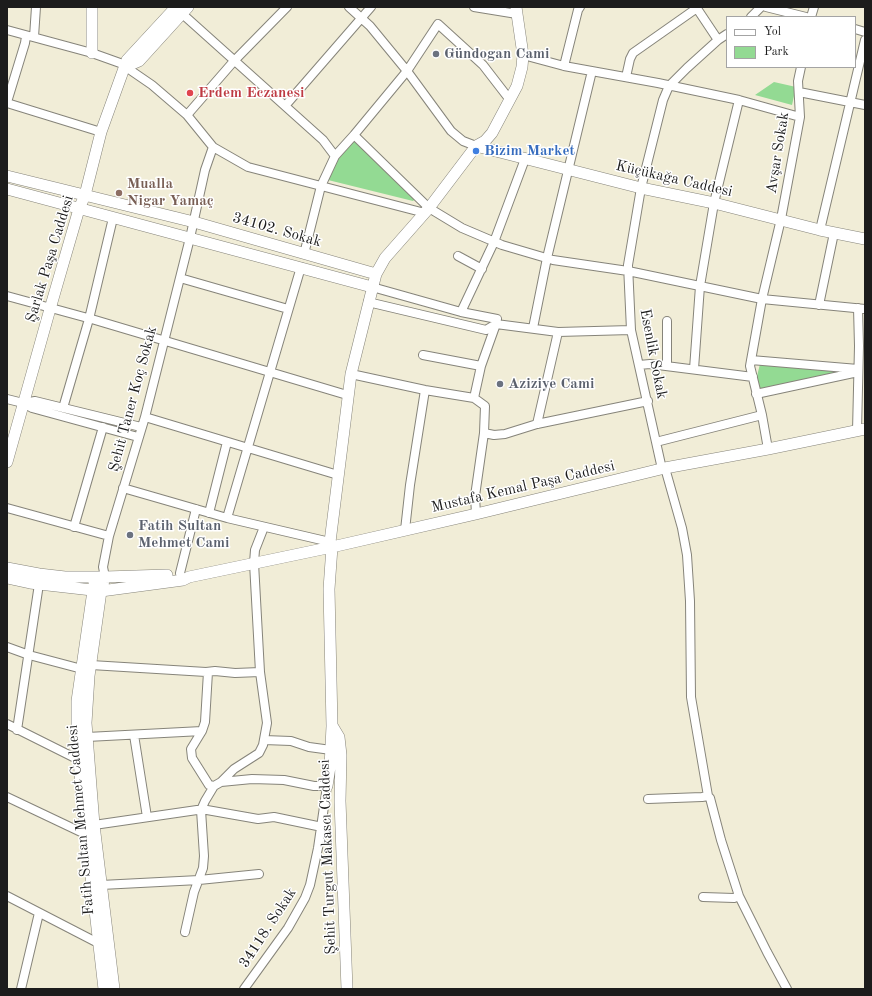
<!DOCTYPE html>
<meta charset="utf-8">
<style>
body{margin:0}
#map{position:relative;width:872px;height:996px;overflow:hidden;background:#f1edd7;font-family:"Old Standard TT",serif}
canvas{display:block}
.frame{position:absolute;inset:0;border:8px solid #1c1c1c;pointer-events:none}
.legend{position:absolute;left:726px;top:16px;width:130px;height:52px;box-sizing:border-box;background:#fff;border:1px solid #a4a4a4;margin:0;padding:5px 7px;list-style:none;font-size:12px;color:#1c1c1c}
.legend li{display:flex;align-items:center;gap:8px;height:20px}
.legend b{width:20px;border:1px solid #a4a4a4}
</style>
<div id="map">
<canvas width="872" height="996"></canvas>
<div class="frame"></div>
<ul class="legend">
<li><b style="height:5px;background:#fff"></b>Yol</li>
<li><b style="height:11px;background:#93da93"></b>Park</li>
</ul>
</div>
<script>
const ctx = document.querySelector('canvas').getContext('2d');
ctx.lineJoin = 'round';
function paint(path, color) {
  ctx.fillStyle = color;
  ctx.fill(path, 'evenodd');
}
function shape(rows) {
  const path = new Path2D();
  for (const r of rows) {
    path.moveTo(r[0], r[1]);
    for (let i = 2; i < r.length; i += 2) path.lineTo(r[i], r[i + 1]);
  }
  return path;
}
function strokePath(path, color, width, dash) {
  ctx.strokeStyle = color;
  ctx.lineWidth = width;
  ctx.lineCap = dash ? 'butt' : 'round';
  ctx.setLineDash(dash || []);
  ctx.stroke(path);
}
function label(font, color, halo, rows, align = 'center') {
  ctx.font = font + ' "Old Standard TT",serif';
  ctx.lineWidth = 3;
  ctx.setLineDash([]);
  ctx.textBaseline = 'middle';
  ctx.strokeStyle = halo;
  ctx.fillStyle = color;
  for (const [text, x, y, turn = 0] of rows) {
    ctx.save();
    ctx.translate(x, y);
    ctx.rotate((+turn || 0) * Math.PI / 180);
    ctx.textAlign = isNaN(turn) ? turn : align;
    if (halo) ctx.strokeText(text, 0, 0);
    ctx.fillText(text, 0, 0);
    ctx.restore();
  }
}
const green = shape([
 [774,82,796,87,792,105,755,95],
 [354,141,416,198,413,201,328,180,337,158],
 [760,364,848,370,759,389,757,376]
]);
const street = shape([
 [349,7,370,26,407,71,451,131,463,141,476,146],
 [474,7,517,14],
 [696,7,718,40],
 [766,7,806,17],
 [178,10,323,140,335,156],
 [751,17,761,7],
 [811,17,814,7],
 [855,29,865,32],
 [7,30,92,53,120,63,152,85,187,115,213,147,248,167,425,213],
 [34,37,36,7],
 [523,55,564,66,658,83,739,100,800,117],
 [564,66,578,10,580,7],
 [626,77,630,59,633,53,697,8],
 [799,92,865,105],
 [7,102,25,43,26,36],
 [7,103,101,132],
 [285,106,371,7],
 [187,115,234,61,287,7],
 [354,135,429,208,462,228,502,245,553,260,628,271,762,299,865,309],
 [820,230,865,40],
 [304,254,321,186,335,156,354,135,407,71,438,24,483,65,510,100],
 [458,256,482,269],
 [180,278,288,309],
 [372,287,461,312,497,319,496,324,558,332,631,330],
 [7,296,95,320,347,395],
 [368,302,486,330,496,324],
 [819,305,834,233],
 [461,312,494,242,525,159],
 [667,321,667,366],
 [533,328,547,258,592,71],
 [423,355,481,366],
 [751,360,858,369],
 [639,365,650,364,753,377],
 [694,369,700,286,714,203,739,100],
 [351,374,425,390,474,398,485,406,484,433,494,435,505,434,537,424,648,401],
 [756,394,858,372],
 [474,398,481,366,496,324],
 [7,399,23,403],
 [63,408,89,319,113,218],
 [145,417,338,475],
 [537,424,558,332],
 [857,431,859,346,858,308],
 [138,437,32,408,23,403,35,401,141,427],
 [656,442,762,415],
 [768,449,762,415,750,366,762,299,781,219,800,117,798,81,801,67],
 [665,468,682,528,687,555,690,601,691,697,708,796,710,798,721,840,739,896,767,952,787,989],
 [662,469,631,330,628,265,641,188,663,100,669,86,687,68,718,40,727,34],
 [123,488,227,518,330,542],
 [7,508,109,536],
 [209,513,227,442],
 [476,514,475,496,484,433],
 [227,518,301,267],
 [74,527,103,427],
 [405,530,410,485,425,390],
 [180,573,196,509],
 [105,577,103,567,109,536,145,417,190,238,205,170,213,147],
 [7,647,29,655,82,669],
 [91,665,206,672,215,671,235,673,260,672],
 [7,724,79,760],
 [17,730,39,584],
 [202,731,191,749,192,758,209,785,214,786,221,782,234,769,259,753,263,745,267,723,260,672,254,563,255,550,264,527],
 [134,735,147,817],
 [87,737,202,731,205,722,208,672],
 [264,740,291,741,309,747,331,750],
 [221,782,252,779,284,780,314,786,327,786,318,848,310,885,305,898,288,928,244,989],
 [7,797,85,834],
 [648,799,702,797,708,796],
 [94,825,197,810,207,810,258,819,274,817,322,827],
 [101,885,199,880,259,874],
 [7,896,98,943],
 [703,897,734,898,739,896],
 [185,932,194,892,203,868,204,856,201,810,205,801,214,786],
 [21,989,39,913]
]);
const secondary = shape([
 [92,53,92,7],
 [125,67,139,61,188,7],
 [476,146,641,188,714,203,820,230,865,239],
 [7,176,194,222,376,274],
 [7,189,372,287],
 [7,462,50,309,79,209,85,195,101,132,127,60,176,7],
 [7,568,39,574,65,577,105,577,167,575],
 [95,577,77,701,77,728,81,788,104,989],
 [105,577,101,591,89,676,86,723,94,825,114,989],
 [7,578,30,583,101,591,183,580,189,577,332,547,476,514,665,468,768,449,865,429],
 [333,727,339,737,341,755,340,801,347,989],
 [327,786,330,767,332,726,329,589,332,547,330,542,351,374,376,274,385,258,429,208,476,146,485,141,492,133,517,86,522,67,523,55,516,7]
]);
const markers = [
 [436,54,4,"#6b7280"],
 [190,93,4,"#e0444e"],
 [476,151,4,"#3f7fe0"],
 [119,193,4,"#8d6e63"],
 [500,384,4,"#6b7280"],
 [130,535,4,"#6b7280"]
];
const worshipNames = [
 ["Gündogan Cami",444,54],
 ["Aziziye Cami",508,384],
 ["Fatih Sultan",138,526],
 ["Mehmet Cami",138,543]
];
const healthNames = [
 ["Erdem Eczanesi",198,93]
];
const shopNames = [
 ["Bizim Market",484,151]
];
const streetNames = [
 ["Avşar Sokak",778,153,-81],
 ["Küçükağa Caddesi",674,179,13],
 ["34102. Sokak",277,230,16],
 ["Şarlak Paşa Caddesi",50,259,-73],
 ["Esenlik Sokak",653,354,79],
 ["Şehit Taner Koç Sokak",133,399,-75],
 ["Mustafa Kemal Paşa Caddesi",523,487,-13],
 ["Fatih Sultan Mehmet Caddesi",81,820,-95],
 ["Şehit Turgut Makascı Caddesi",328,857,-92],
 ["34118. Sokak",268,928,-57]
];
const educationNames = [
 ["Mualla",127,184],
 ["Nigar Yamaç",127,201]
];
paint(green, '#93da93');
strokePath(street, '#86847a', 10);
strokePath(secondary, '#86847a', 12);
strokePath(street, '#fff', 8);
strokePath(secondary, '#fff', 11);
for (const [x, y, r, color] of markers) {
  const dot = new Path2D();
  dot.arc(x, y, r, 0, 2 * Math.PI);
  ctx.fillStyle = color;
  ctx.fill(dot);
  strokePath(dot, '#fff', 1.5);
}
label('bold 15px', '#5b616d', '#fff', worshipNames, 'left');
label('bold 15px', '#be3a42', '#fff', healthNames, 'left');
label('bold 15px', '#366cbe', '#fff', shopNames, 'left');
label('15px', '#1c1c1c', '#fff', streetNames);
label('bold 15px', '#785e54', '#fff', educationNames, 'left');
</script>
